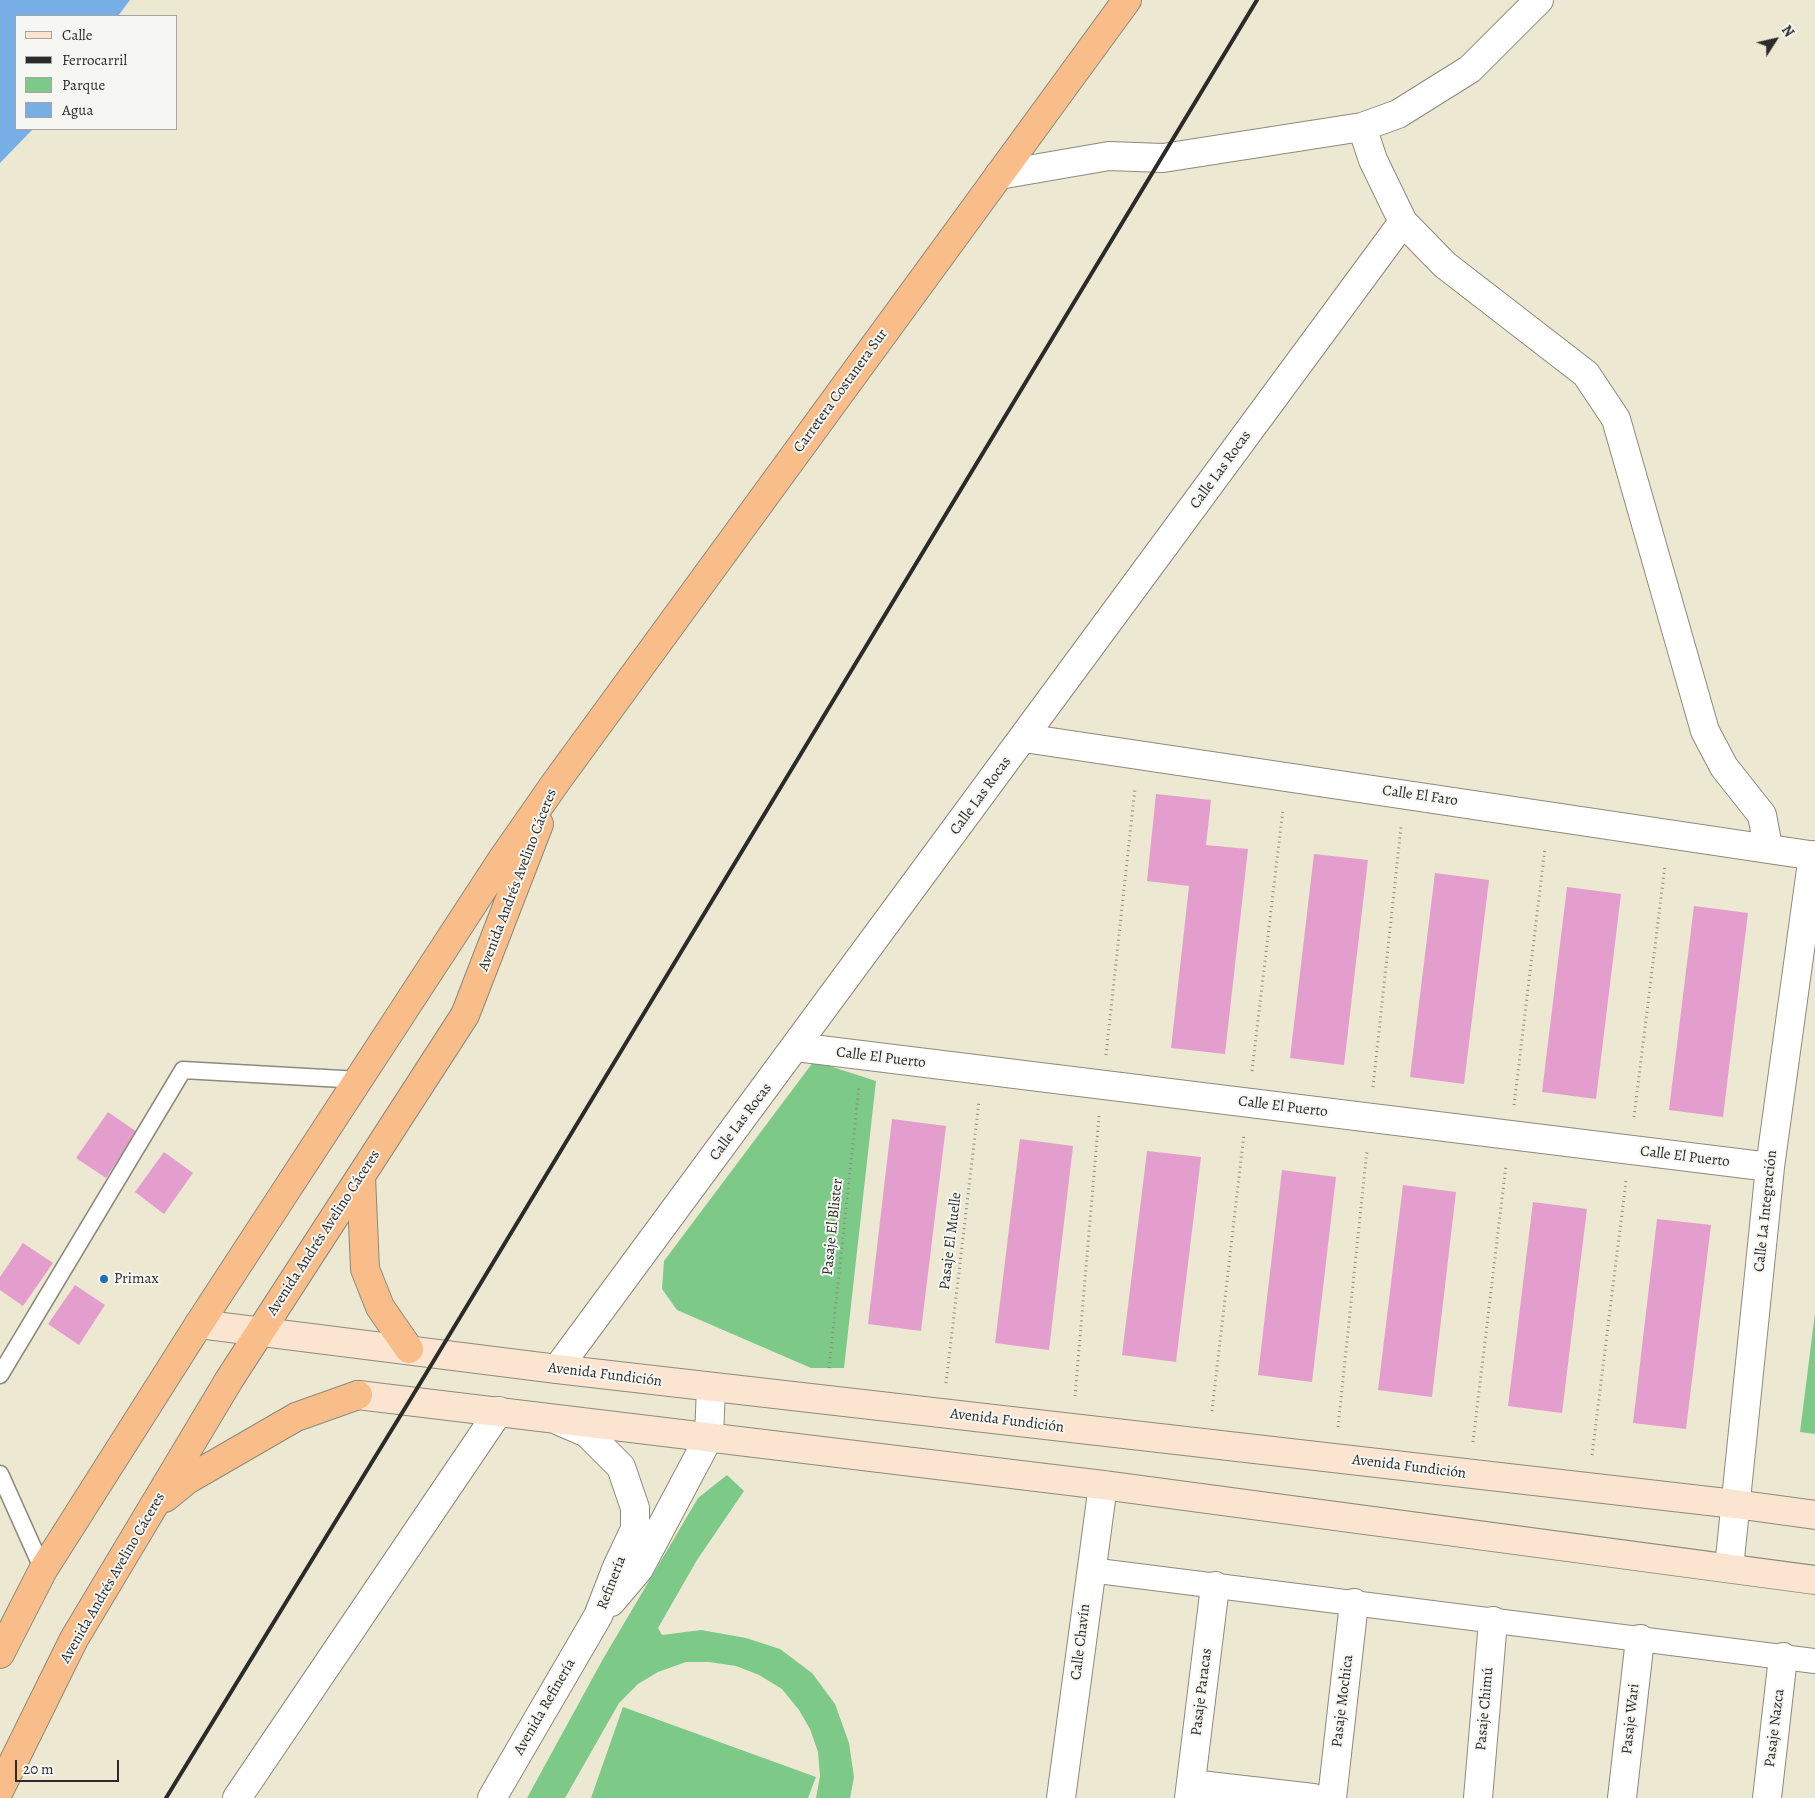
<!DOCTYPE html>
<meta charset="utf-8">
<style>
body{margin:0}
#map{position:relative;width:1815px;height:1798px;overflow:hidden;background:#ece8d1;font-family:Alegreya,serif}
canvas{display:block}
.legend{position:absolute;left:15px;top:15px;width:162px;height:115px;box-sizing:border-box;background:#f6f6f2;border:1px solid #a5a5a2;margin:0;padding:6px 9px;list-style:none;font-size:15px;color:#2b2b2b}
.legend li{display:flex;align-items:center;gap:10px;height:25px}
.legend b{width:25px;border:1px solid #a5a5a2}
.north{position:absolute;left:1750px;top:15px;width:50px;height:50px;-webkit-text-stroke:4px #f6f6f2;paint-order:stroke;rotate:55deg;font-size:14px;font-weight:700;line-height:20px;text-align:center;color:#2b2b2b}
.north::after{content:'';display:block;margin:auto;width:18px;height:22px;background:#2b2b2b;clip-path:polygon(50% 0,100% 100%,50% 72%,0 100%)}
.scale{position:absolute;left:15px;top:1760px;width:104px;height:22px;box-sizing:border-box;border:2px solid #2b2b2b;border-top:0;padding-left:6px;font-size:15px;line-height:18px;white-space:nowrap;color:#2b2b2b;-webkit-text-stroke:4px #f6f6f2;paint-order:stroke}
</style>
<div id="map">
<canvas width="1815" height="1798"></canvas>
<ul class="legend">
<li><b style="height:6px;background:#fce5d0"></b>Calle</li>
<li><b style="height:6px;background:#2b2b2b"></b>Ferrocarril</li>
<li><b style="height:14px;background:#7dc988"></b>Parque</li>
<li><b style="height:14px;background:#78aee6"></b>Agua</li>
</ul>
<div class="north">N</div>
<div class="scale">20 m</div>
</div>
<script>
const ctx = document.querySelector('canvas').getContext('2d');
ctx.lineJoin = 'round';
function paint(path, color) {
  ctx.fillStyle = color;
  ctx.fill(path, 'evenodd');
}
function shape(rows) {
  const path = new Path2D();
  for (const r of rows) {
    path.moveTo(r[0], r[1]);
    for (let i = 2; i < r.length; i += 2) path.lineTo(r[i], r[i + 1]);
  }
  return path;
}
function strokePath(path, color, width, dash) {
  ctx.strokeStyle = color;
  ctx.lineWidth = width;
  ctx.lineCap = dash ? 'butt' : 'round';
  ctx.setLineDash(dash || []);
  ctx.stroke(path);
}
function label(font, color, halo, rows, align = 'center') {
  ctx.font = font + ' Alegreya,serif';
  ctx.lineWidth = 4;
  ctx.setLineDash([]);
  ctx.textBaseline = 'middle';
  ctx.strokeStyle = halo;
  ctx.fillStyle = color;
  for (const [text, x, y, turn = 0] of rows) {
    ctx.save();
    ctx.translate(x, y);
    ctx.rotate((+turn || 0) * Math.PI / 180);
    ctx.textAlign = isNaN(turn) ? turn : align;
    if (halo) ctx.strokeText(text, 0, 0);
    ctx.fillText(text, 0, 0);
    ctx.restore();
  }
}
const green = shape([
 [814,1061,876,1081,844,1368,811,1368,677,1310,662,1289,664,1261],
 [1815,1313,1815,1434,1800,1432],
 [727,1475,744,1491,697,1560,658,1628,662,1635,701,1630,746,1638,780,1649,812,1673,835,1704,849,1743,854,1777,850,1798,816,1798,820,1776,818,1752,810,1729,799,1710,782,1689,759,1675,736,1666,709,1662,686,1662,658,1672,638,1684,619,1703,565,1798,527,1798,603,1659,698,1498],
 [623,1707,816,1777,808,1798,591,1798]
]);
const water = shape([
 [0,0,130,0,118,16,16,16,16,129,33,129,0,163]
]);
const building = shape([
 [1156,794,1211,800,1206,845,1248,849,1225,1054,1171,1048,1189,886,1147,881],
 [1314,854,1368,860,1344,1065,1290,1058],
 [1435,873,1489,880,1464,1084,1410,1077],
 [1567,887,1621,894,1596,1099,1542,1092],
 [1694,906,1748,913,1723,1117,1669,1110],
 [108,1112,137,1132,106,1178,76,1158],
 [892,1119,946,1126,921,1331,868,1324],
 [1020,1139,1073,1146,1049,1350,995,1343],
 [1147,1151,1201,1157,1176,1362,1122,1355],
 [164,1152,193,1173,164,1214,135,1192],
 [1282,1170,1336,1177,1312,1382,1258,1375],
 [1403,1185,1456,1192,1432,1397,1378,1390],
 [1533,1202,1587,1209,1562,1413,1508,1406],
 [1657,1219,1711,1225,1686,1429,1633,1423],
 [23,1243,53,1263,23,1306,0,1290,0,1277],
 [75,1285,105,1305,79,1345,48,1324]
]);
const path = shape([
 [1106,1055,1135,788],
 [1252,1071,1283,809],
 [1373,1087,1401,827],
 [1514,1105,1545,848],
 [1634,1117,1665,865],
 [829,1368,859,1086],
 [946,1383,979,1101],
 [1075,1396,1099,1116],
 [1212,1411,1244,1134],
 [1338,1427,1367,1150],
 [1473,1442,1506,1165],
 [1592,1455,1626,1181]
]);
const service = shape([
 [0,1375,183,1070,360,1080],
 [0,1474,43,1570]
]);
const pedestrian = shape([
 [1090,1570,1815,1661]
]);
const minor = shape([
 [1362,127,1373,160,1403,222,1445,265,1586,374,1616,419,1705,731,1724,767,1762,815,1768,847],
 [999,175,1109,156,1163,158,1362,127,1398,114,1470,69,1539,0],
 [1024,738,1815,856],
 [796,1047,1770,1167],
 [557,1369,1403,222],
 [1729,1568,1770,1167,1813,855],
 [1191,1784,1313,1798],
 [237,1798,499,1411],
 [1061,1798,1103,1485],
 [1189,1798,1215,1586],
 [1332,1798,1354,1603],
 [1478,1798,1493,1621],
 [1622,1798,1640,1639],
 [1767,1798,1783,1657]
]);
const tertiary = shape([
 [611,1602,639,1569,709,1437,711,1387],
 [492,1798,598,1616,617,1567,635,1529,635,1508,621,1467,587,1433,559,1421]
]);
const secondary = shape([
 [199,1324,557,1369,1735,1504,1815,1515],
 [358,1395,1103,1485,1815,1580]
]);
const trunk = shape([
 [361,1176,365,1269,380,1307,409,1349],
 [165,1498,187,1480,296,1417,358,1395],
 [0,1654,43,1570,199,1324,503,858,556,782,1127,0],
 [0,1789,74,1639,229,1380,465,1015,539,824]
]);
const rail = shape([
 [166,1798,410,1400,1257,0]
]);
const markers = [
 [104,1279,5,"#1f6fb2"]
];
const streetNames = [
 ["Carretera Costanera Sur",841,391,-54],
 ["Calle Las Rocas",1221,470,-54],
 ["Calle Las Rocas",981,796,-54],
 ["Calle El Faro",1420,796,8],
 ["Avenida Andrés Avelino Cáceres",518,880,-69],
 ["Calle El Puerto",881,1058,7],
 ["Calle El Puerto",1283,1107,7],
 ["Calle Las Rocas",741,1122,-53],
 ["Calle El Puerto",1685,1157,7],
 ["Calle La Integración",1766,1211,-84],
 ["Pasaje El Blister",833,1227,-84],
 ["Avenida Andrés Avelino Cáceres",324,1233,-57],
 ["Pasaje El Muelle",951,1241,-83],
 ["Avenida Fundición",605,1375,7],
 ["Avenida Fundición",1007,1421,7],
 ["Avenida Fundición",1409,1467,7],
 ["Avenida Andrés Avelino Cáceres",113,1578,-60],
 ["Refinería",612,1583,-69],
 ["Calle Chavín",1081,1642,-83],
 ["Pasaje Paracas",1202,1692,-83],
 ["Pasaje Mochica",1343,1701,-83],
 ["Avenida Refinería",545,1707,-60],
 ["Pasaje Chimú",1485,1709,-85],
 ["Pasaje Wari",1631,1719,-84],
 ["Pasaje Nazca",1775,1728,-83]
];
const poiNames = [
 ["Primax",114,1279]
];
paint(green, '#7dc988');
paint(water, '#78aee6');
paint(building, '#e39ece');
strokePath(service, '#8c8a7e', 19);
strokePath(pedestrian, '#8c8a7e', 26);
strokePath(minor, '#8c8a7e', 30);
strokePath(tertiary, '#8c8a7e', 30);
strokePath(secondary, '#8c8a7e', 30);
strokePath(trunk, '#8c8a7e', 30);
strokePath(path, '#8c8a7e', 3, [1, 4]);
strokePath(service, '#fff', 16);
strokePath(pedestrian, '#fff', 24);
strokePath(minor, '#fff', 28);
strokePath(tertiary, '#fff', 28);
strokePath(secondary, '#fce5d0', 28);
strokePath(trunk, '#f8bd89', 28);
strokePath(rail, '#2b2b2b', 4);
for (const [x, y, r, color] of markers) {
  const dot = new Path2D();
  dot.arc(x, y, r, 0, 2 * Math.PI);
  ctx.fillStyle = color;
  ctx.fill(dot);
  strokePath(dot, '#f6f6f2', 2);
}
label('15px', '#2b2b2b', '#f6f6f2', streetNames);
label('15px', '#2b2b2b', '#f6f6f2', poiNames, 'left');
</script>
